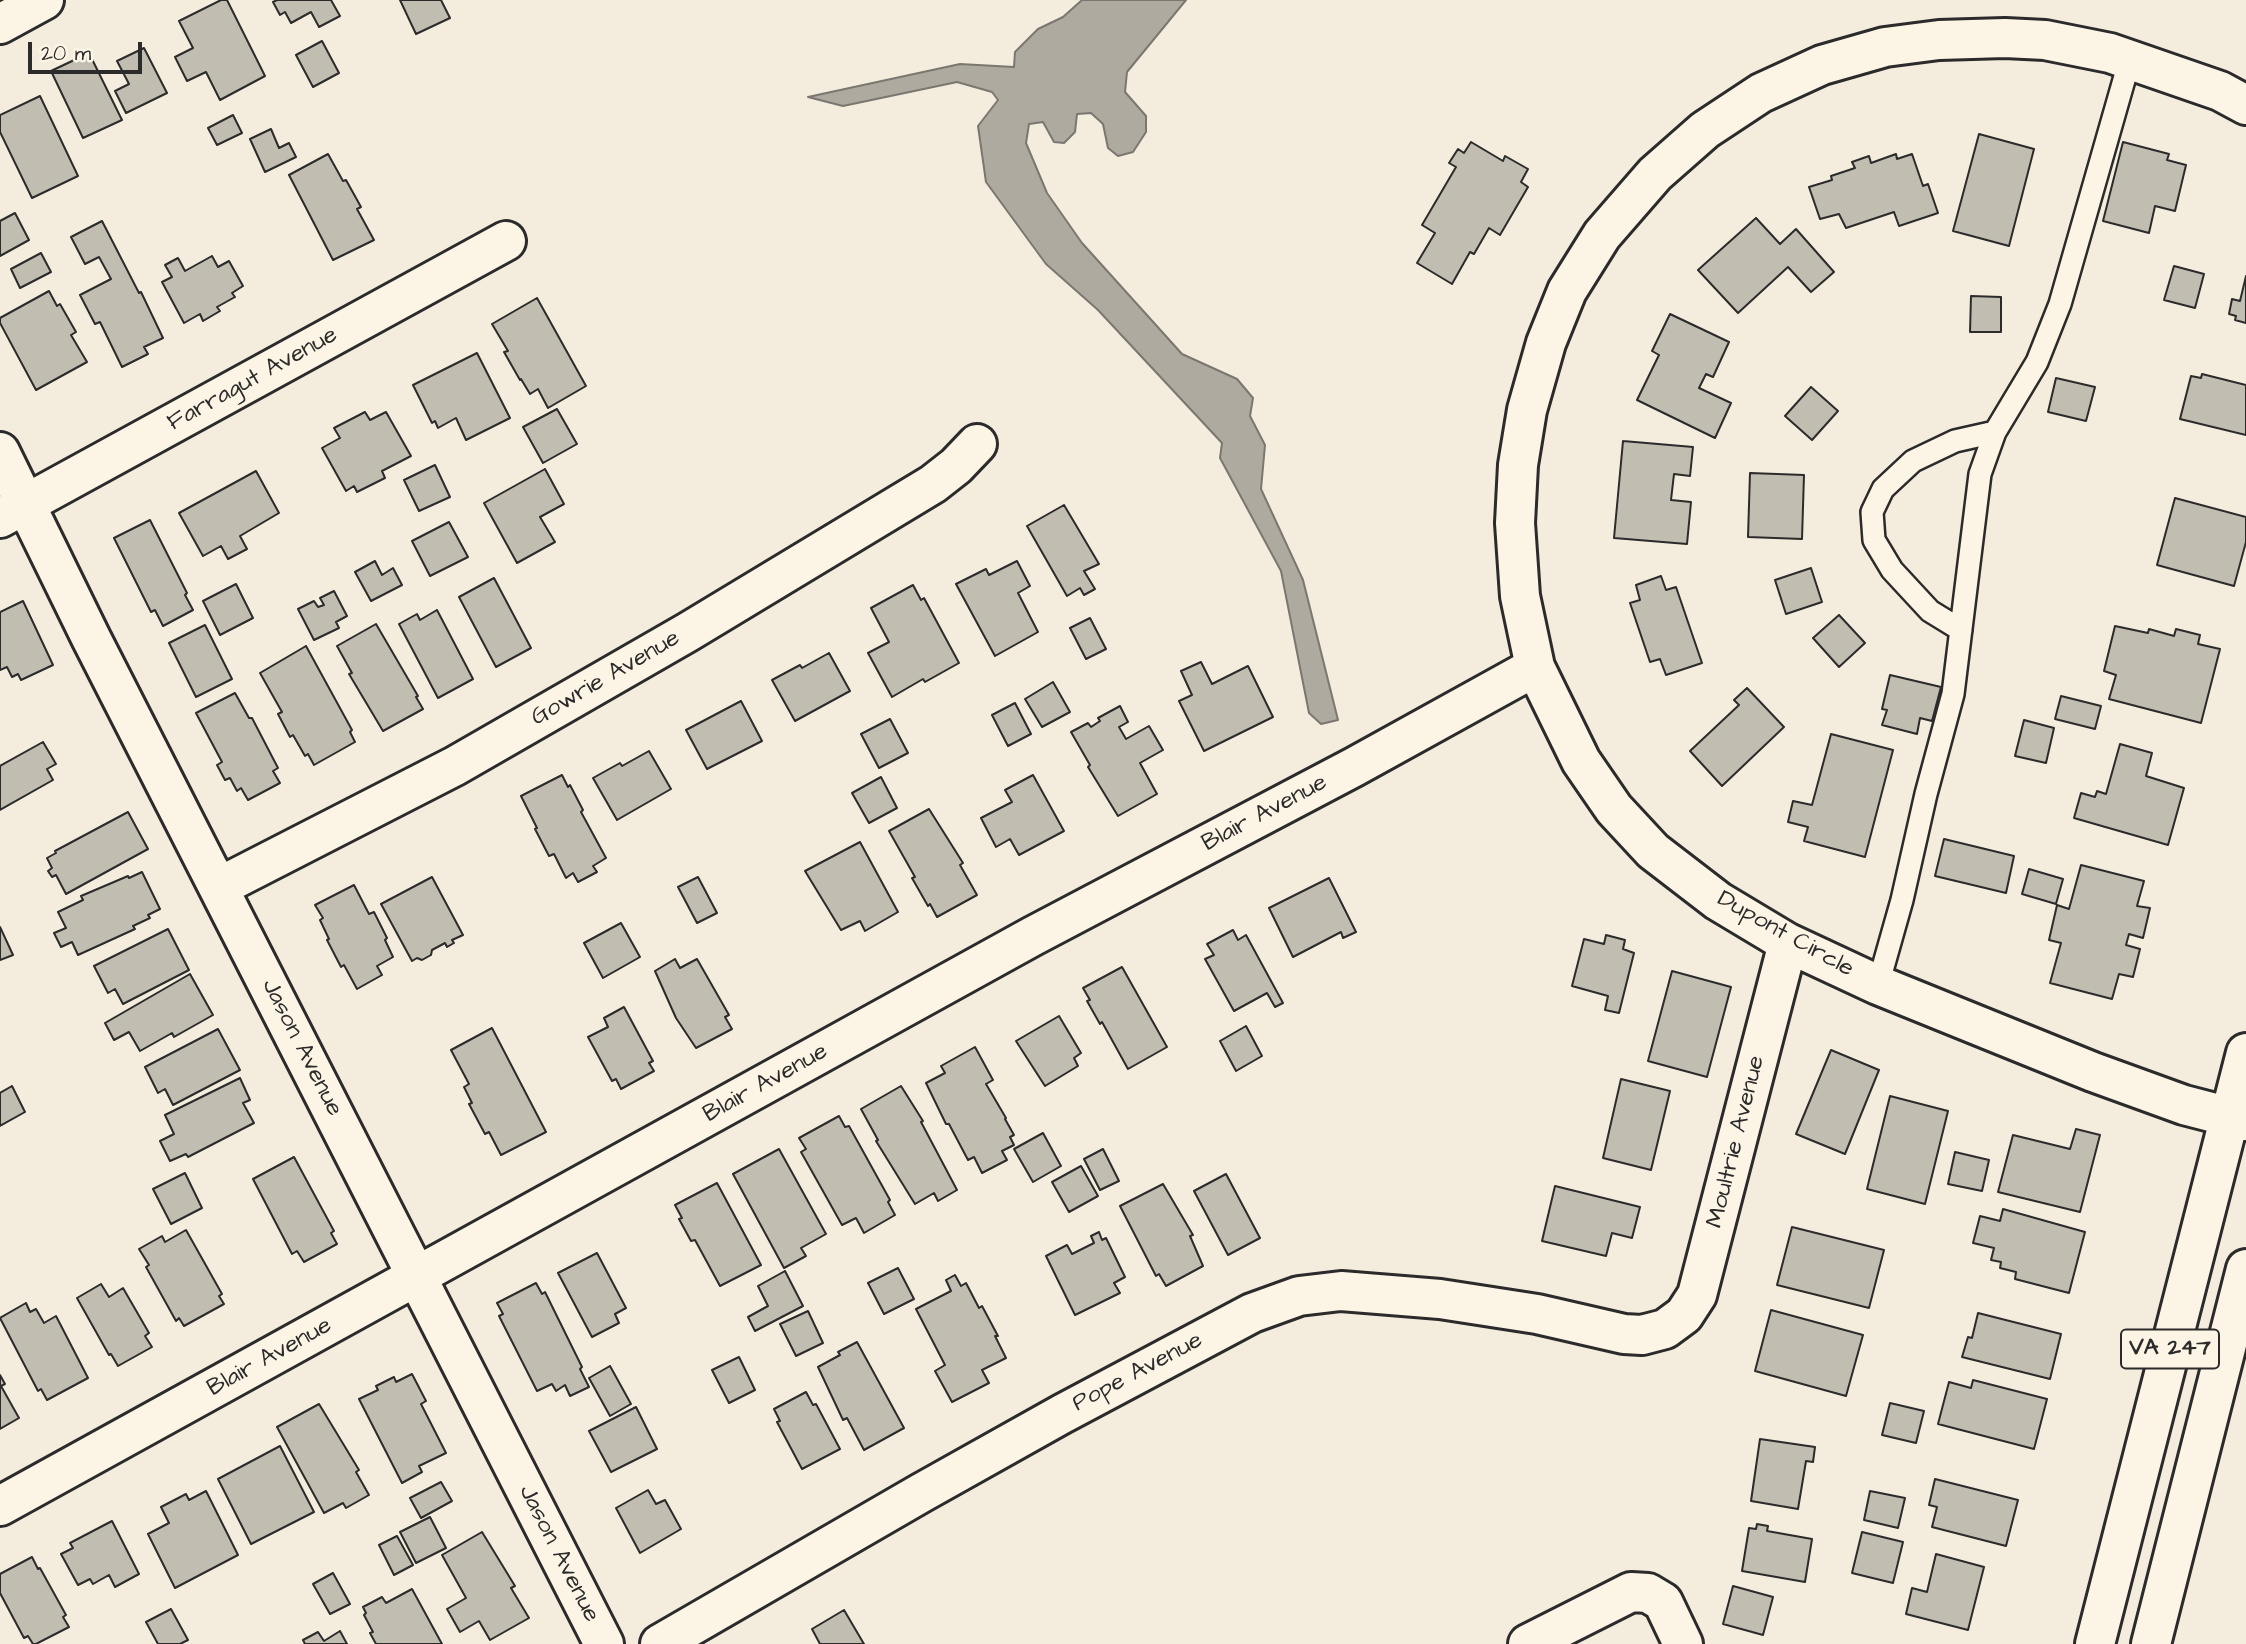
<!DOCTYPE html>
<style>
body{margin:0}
#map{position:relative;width:2246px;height:1644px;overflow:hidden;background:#f4edde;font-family:"Architects Daughter",sans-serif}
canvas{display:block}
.scale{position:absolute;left:28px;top:42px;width:114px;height:32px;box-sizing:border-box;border:4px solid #2b2b2b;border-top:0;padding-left:9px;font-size:21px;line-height:24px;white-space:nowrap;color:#2b2b2b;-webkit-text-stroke:5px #fcf5e5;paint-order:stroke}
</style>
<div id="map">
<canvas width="2246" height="1644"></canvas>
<div class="scale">20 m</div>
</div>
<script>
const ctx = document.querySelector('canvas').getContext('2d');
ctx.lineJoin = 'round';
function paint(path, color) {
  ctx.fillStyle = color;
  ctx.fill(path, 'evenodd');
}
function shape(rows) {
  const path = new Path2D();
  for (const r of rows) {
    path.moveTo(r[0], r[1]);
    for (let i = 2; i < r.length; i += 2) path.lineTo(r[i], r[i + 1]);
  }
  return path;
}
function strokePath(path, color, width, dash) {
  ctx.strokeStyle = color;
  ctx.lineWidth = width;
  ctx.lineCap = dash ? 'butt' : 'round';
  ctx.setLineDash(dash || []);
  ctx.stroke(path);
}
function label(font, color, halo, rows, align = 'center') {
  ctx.font = font + ' "Architects Daughter",sans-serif';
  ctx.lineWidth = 5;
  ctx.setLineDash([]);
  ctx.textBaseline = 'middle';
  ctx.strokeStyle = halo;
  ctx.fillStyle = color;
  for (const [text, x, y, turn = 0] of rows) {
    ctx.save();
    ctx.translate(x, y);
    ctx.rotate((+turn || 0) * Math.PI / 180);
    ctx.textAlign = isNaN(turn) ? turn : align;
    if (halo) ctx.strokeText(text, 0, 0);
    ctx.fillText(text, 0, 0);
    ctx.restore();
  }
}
const water = shape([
 [1082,0,1186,0,1127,72,1125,92,1146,116,1146,132,1133,152,1118,156,1108,148,1103,124,1091,113,1077,114,1075,132,1064,143,1054,142,1043,122,1029,124,1026,143,1047,193,1082,243,1182,354,1237,379,1253,398,1250,416,1265,445,1261,489,1303,580,1338,720,1321,724,1309,713,1281,571,1220,458,1222,443,1098,310,1046,264,986,182,978,126,998,100,992,92,957,82,843,106,808,97,960,64,1014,67,1015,52,1038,29,1063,17,1082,0]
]);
const building = shape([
 [221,0,227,0,265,76,220,100,206,72,187,81,175,57,193,48,179,21,221,0],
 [277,0,331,0,340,16,319,27,311,12,291,23,285,12,280,15,273,2,277,0],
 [400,0,441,0,450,18,416,34,400,0],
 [322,41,339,73,313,87,296,55,322,41],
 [144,48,167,93,126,113,115,91,129,84,117,61,144,48],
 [89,53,122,120,83,138,51,71,89,53],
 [40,96,78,176,32,198,0,132,0,115,40,96],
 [233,115,242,133,217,145,208,128,233,115],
 [271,129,279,148,289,143,296,157,265,172,250,139,271,129],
 [1979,134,2034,149,2009,246,1953,231,1979,134],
 [1471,142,1503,161,1505,156,1528,169,1521,182,1528,187,1500,235,1489,228,1474,254,1470,252,1452,284,1417,263,1435,233,1422,225,1456,167,1449,163,1458,149,1464,153,1471,142],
 [2123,142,2169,154,2167,160,2186,165,2175,211,2155,206,2149,233,2103,221,2123,142],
 [328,154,343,181,346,180,361,207,357,209,374,240,333,260,289,175,328,154],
 [1896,154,1897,159,1912,154,1923,186,1928,184,1938,213,1899,226,1894,212,1846,228,1839,214,1820,219,1809,187,1832,180,1831,176,1855,168,1852,162,1869,156,1871,163,1896,154],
 [15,213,29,240,0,256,0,221,15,213],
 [1756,218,1780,244,1796,229,1834,272,1811,292,1788,267,1738,313,1698,270,1756,218],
 [102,221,139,293,141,292,163,338,144,347,148,354,122,367,100,322,95,324,80,295,111,279,99,257,85,264,71,237,102,221],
 [41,253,51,272,20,288,11,269,41,253],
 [212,256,218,267,229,261,243,286,232,293,235,297,217,307,220,311,203,321,200,314,184,323,162,282,172,277,165,265,178,258,185,271,212,256],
 [2174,266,2204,274,2195,308,2164,300,2174,266],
 [2246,276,2246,323,2235,320,2236,316,2229,314,2232,299,2240,301,2246,276],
 [49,291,57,306,60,304,76,332,71,335,87,362,36,390,0,323,0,318,49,291],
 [1971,296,2001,297,2001,332,1970,332,1971,296],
 [537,298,586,386,548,408,538,389,530,394,521,379,520,380,504,352,508,351,492,324,537,298],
 [1670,314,1729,342,1713,377,1706,374,1699,388,1731,403,1715,438,1637,400,1659,355,1652,351,1670,314],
 [477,353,510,418,466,440,456,418,438,428,435,421,432,423,413,385,477,353],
 [2202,374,2246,385,2246,435,2180,419,2191,376,2201,378,2202,374],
 [2056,378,2095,387,2086,421,2048,412,2056,378],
 [1811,387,1838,411,1812,440,1785,416,1811,387],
 [557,409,577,444,543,463,523,427,557,409],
 [365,412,370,420,386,412,411,456,382,471,385,478,357,492,354,486,346,491,322,448,340,438,334,428,365,412],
 [1623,441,1693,447,1690,476,1674,474,1671,500,1691,502,1687,544,1614,538,1623,441],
 [435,465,450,497,419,511,404,480,435,465],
 [545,469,564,504,540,517,555,542,517,563,484,503,545,469],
 [256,471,279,513,240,536,247,549,228,559,221,546,203,556,179,513,256,471],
 [1750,473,1804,475,1802,539,1748,537,1750,473],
 [2175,498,2246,517,2246,542,2234,586,2157,565,2175,498],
 [1064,505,1099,564,1084,571,1095,589,1084,595,1080,588,1067,596,1027,526,1064,505],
 [150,520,187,593,185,595,193,610,163,626,155,610,151,612,114,538,150,520],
 [449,522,468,557,430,576,412,541,449,522],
 [375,561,382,575,393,568,402,585,371,601,355,572,375,561],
 [1017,561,1030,586,1018,593,1038,632,995,656,956,584,986,569,989,575,1017,561],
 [1811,568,1822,602,1786,614,1775,580,1811,568],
 [1661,576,1666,590,1676,587,1702,663,1666,675,1660,659,1650,662,1630,603,1640,600,1636,585,1661,576],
 [494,578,531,648,496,667,459,597,494,578],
 [236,584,253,618,220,635,203,601,236,584],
 [913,585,921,600,924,598,959,663,925,682,923,679,892,697,868,653,889,642,871,608,913,585],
 [334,591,347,616,336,622,339,628,314,640,298,609,314,601,318,607,324,605,320,598,334,591],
 [23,601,53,665,21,680,18,674,12,677,7,667,0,670,0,612,23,601],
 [437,610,473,679,438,698,399,624,417,614,420,620,437,610],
 [1839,615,1865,643,1839,667,1813,638,1839,615],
 [1090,618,1106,649,1086,659,1070,628,1090,618],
 [376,624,418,696,416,697,423,709,383,731,349,674,352,673,337,646,376,624],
 [205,625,232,679,196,697,169,643,205,625],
 [2115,626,2148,633,2149,629,2174,636,2176,629,2200,635,2198,644,2220,649,2201,723,2109,699,2116,675,2104,671,2115,626],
 [306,646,352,730,350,732,355,742,314,765,308,754,305,756,293,735,290,737,278,714,282,712,260,673,306,646],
 [829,653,850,691,795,721,772,680,800,665,802,668,829,653],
 [1201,662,1212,684,1248,666,1273,717,1204,751,1179,701,1192,695,1181,671,1201,662],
 [1890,675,1941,687,1932,721,1920,718,1917,734,1882,725,1887,710,1882,709,1890,675],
 [1053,682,1070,712,1042,727,1025,699,1053,682],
 [1747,688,1784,727,1722,786,1690,751,1739,705,1734,700,1747,688],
 [235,693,249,718,252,718,278,768,273,771,280,783,248,800,241,788,237,791,230,778,225,780,217,765,222,762,196,713,235,693],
 [2061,696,2101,706,2095,729,2055,719,2061,696],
 [741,701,762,741,707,769,686,730,741,701],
 [1015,703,1031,734,1008,746,992,715,1015,703],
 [1120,706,1128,722,1119,727,1126,739,1149,726,1163,750,1140,763,1157,794,1118,816,1088,767,1090,765,1071,732,1088,723,1091,727,1100,721,1098,718,1120,706],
 [890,719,908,753,879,768,861,734,890,719],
 [2024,720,2054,728,2046,763,2015,756,2024,720],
 [1831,734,1893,750,1865,857,1804,841,1808,827,1788,822,1793,801,1812,805,1831,734],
 [43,742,56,764,47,769,53,780,0,810,0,766,43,742],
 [2120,744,2152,753,2146,776,2184,788,2168,845,2074,818,2081,793,2095,797,2097,791,2106,794,2120,744],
 [649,751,671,789,617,820,593,778,620,763,622,766,649,751],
 [562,775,568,787,570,785,583,810,581,812,606,858,593,866,597,872,578,882,573,873,566,878,554,854,549,856,535,829,537,828,521,796,562,775],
 [1033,775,1064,831,1019,855,1010,839,996,847,981,818,1012,802,1005,790,1033,775],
 [881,777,897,808,869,823,852,793,881,777],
 [929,809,963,863,960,865,977,895,937,917,930,904,928,906,912,878,915,877,889,831,929,809],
 [128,812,148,849,66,894,56,875,52,877,48,871,52,868,47,858,56,853,55,851,128,812],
 [1944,839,2014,856,2006,893,1935,876,1944,839],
 [860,842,898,912,865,931,860,921,841,930,805,871,860,842],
 [2081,865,2144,881,2137,906,2150,908,2143,938,2129,934,2126,945,2140,949,2133,977,2119,974,2112,999,2050,983,2061,943,2049,940,2057,905,2069,909,2081,865],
 [2029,869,2063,879,2056,904,2022,894,2029,869],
 [142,872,160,909,148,915,150,918,133,926,135,929,78,955,72,942,61,947,54,933,66,928,58,912,83,900,81,896,128,876,129,878,142,872],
 [432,877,463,935,452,940,454,943,447,947,445,943,432,950,431,955,422,960,417,958,412,961,381,904,432,877],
 [698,877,717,913,697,923,678,887,698,877],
 [1329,878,1356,932,1343,938,1341,932,1293,957,1269,908,1329,878],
 [354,885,369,914,374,912,387,938,385,940,393,957,377,966,382,975,357,989,344,965,341,967,327,940,329,939,320,920,323,918,315,905,354,885],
 [621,923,640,957,603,978,584,943,621,923],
 [0,927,13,955,0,960,0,927],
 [168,929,189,970,123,1004,115,989,108,993,94,966,168,929],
 [1233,930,1238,940,1246,935,1283,1003,1275,1007,1267,993,1234,1011,1205,959,1214,955,1207,944,1233,930],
 [1606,935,1625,940,1623,949,1634,953,1619,1013,1605,1010,1608,996,1572,986,1584,939,1604,944,1606,935],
 [675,959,680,968,697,959,729,1015,725,1017,732,1029,696,1048,676,1018,655,971,675,959],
 [1122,967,1167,1047,1128,1069,1102,1022,1100,1024,1087,1001,1090,1000,1083,988,1122,967],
 [1672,971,1731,987,1707,1077,1648,1061,1672,971],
 [190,974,213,1015,174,1037,172,1033,140,1051,129,1032,114,1040,105,1023,190,974],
 [624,1007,653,1061,649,1063,654,1071,621,1089,616,1079,612,1081,588,1037,608,1027,604,1018,624,1007],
 [1059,1016,1081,1053,1074,1058,1078,1066,1045,1086,1016,1041,1059,1016],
 [1246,1026,1262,1056,1236,1071,1220,1041,1246,1026],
 [492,1028,546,1132,501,1155,489,1132,485,1134,469,1104,472,1103,464,1087,469,1084,451,1050,492,1028],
 [218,1029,240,1070,173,1105,165,1089,158,1093,145,1067,218,1029],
 [975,1047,993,1080,986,1084,1006,1118,1005,1119,1014,1135,1010,1137,1014,1145,1002,1151,1007,1160,982,1173,974,1157,968,1160,949,1124,946,1124,926,1083,945,1073,941,1066,975,1047],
 [1831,1050,1879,1070,1845,1154,1796,1134,1831,1050],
 [240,1078,250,1100,243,1103,254,1123,188,1157,186,1154,170,1161,160,1141,174,1134,165,1115,240,1078],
 [1621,1079,1670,1091,1651,1170,1603,1158,1621,1079],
 [12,1086,25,1112,0,1126,0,1093,12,1086],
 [901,1086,923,1121,921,1122,957,1190,938,1201,934,1193,915,1204,876,1141,878,1140,861,1109,901,1086],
 [1890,1096,1948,1111,1925,1204,1867,1189,1890,1096],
 [839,1116,845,1127,849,1126,890,1200,888,1202,895,1215,864,1233,856,1218,842,1225,801,1152,806,1149,799,1138,839,1116],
 [2076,1129,2100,1135,2080,1212,1998,1192,2013,1135,2070,1149,2076,1129],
 [1043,1133,1061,1166,1033,1182,1014,1149,1043,1133],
 [779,1149,826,1234,801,1248,806,1256,784,1268,733,1174,779,1149],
 [1103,1149,1119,1181,1100,1190,1084,1159,1103,1149],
 [1955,1152,1989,1160,1982,1191,1948,1184,1955,1152],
 [294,1157,334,1231,331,1233,337,1244,304,1262,297,1251,292,1254,253,1179,294,1157],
 [1081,1166,1098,1196,1069,1212,1052,1182,1081,1166],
 [185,1173,202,1208,171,1224,153,1189,185,1173],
 [1226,1174,1260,1238,1228,1255,1194,1191,1226,1174],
 [717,1183,761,1265,720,1286,695,1240,691,1241,679,1219,682,1218,675,1205,717,1183],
 [1163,1184,1193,1235,1190,1236,1203,1266,1166,1286,1159,1274,1156,1276,1120,1206,1163,1184],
 [1555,1186,1640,1207,1632,1238,1612,1233,1606,1256,1542,1241,1555,1186],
 [2003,1209,2085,1232,2069,1293,2015,1279,2016,1272,2000,1268,2001,1262,1991,1260,1994,1248,1973,1243,1980,1216,2000,1221,2003,1209],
 [1792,1227,1884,1250,1869,1308,1777,1285,1792,1227],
 [186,1230,222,1294,219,1296,224,1304,184,1326,179,1318,176,1321,146,1267,149,1265,139,1249,162,1236,165,1242,186,1230],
 [1099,1232,1102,1240,1106,1238,1125,1277,1114,1283,1120,1293,1075,1315,1046,1256,1067,1245,1072,1254,1094,1243,1091,1236,1099,1232],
 [597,1253,626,1308,615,1314,619,1323,592,1337,558,1273,597,1253],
 [898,1268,914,1299,884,1314,868,1283,898,1268],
 [785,1271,803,1306,755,1331,748,1317,768,1306,758,1286,785,1271],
 [955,1275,961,1286,966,1283,979,1308,982,1306,998,1336,995,1336,1006,1358,982,1370,989,1383,952,1402,935,1371,945,1365,916,1309,951,1291,946,1280,955,1275],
 [536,1283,542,1294,545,1292,582,1367,580,1369,589,1387,570,1396,565,1385,556,1391,552,1384,537,1391,499,1316,503,1314,497,1303,536,1283],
 [101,1284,109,1297,123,1288,149,1333,145,1336,152,1347,118,1366,111,1354,109,1355,77,1298,101,1284],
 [26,1303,30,1312,36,1309,44,1323,56,1316,88,1378,47,1400,41,1389,38,1391,0,1318,26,1303],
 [1771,1310,1863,1335,1846,1396,1755,1371,1771,1310],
 [808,1311,823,1343,796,1356,780,1324,808,1311],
 [1978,1313,2061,1334,2050,1379,1962,1357,1968,1337,1972,1338,1978,1313],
 [857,1342,904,1428,864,1450,847,1418,843,1420,818,1367,840,1355,838,1352,857,1342],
 [739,1357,755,1390,729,1403,712,1370,739,1357],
 [610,1366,631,1404,610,1416,589,1378,610,1366],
 [412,1374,426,1401,421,1404,446,1453,419,1466,422,1472,402,1483,359,1399,378,1390,376,1386,394,1377,396,1382,412,1374],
 [0,1375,5,1384,1,1386,19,1418,0,1429,0,1375],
 [1973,1380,2047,1399,2034,1449,1938,1424,1949,1382,1971,1388,1973,1380],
 [806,1392,813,1405,816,1404,840,1449,802,1469,777,1422,780,1421,774,1409,806,1392],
 [1890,1403,1924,1411,1916,1443,1882,1435,1890,1403],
 [319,1404,359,1470,356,1472,369,1495,346,1508,343,1503,324,1513,277,1427,319,1404],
 [636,1407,657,1449,611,1472,589,1431,636,1407],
 [1760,1439,1815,1447,1813,1462,1806,1461,1798,1509,1751,1501,1760,1439],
 [280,1446,314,1512,251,1544,218,1479,280,1446],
 [1935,1479,2018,1500,2006,1546,1932,1527,1937,1507,1929,1505,1935,1479],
 [441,1482,452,1501,421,1518,410,1498,441,1482],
 [648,1490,656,1504,665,1500,681,1529,640,1553,616,1508,648,1490],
 [206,1491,238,1555,175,1588,148,1534,169,1523,161,1507,186,1494,189,1500,206,1491],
 [1870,1491,1905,1498,1898,1528,1864,1520,1870,1491],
 [430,1517,446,1548,416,1563,400,1532,430,1517],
 [112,1521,139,1574,115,1587,109,1575,93,1584,90,1579,78,1585,61,1554,73,1548,70,1543,112,1521],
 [1757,1524,1768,1526,1767,1531,1812,1539,1805,1582,1742,1571,1749,1528,1756,1529,1757,1524],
 [482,1532,515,1586,511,1588,529,1618,490,1640,479,1621,460,1632,447,1609,466,1598,442,1555,482,1532],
 [1862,1532,1903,1542,1893,1583,1852,1573,1862,1532],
 [397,1536,413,1565,394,1575,379,1545,397,1536],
 [1936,1554,1984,1567,1968,1630,1906,1614,1912,1588,1927,1592,1936,1554],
 [32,1557,38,1569,40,1568,66,1615,63,1617,69,1627,36,1644,33,1644,28,1636,24,1638,0,1593,0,1574,32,1557],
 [333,1573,350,1604,330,1614,313,1584,333,1573],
 [1733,1586,1773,1597,1763,1635,1723,1624,1733,1586],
 [412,1589,442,1644,376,1644,370,1633,373,1632,364,1615,366,1613,363,1607,382,1597,386,1603,412,1589],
 [171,1609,188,1640,180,1644,158,1644,146,1622,171,1609],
 [844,1610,864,1644,820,1644,812,1629,844,1610],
 [340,1631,347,1644,305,1644,303,1640,318,1632,324,1641,340,1631]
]);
const lane = shape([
 [1961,630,1930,611,1892,570,1874,540,1872,512,1883,489,1913,461,1955,441,1995,432],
 [1878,985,1902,900,1926,794,1953,694,1980,474,1995,432,2037,362,2060,304,2130,59]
]);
const street = shape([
 [0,24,44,0],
 [2246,105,2220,91,2110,53,2045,40,2005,38,1939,40,1885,47,1822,65,1761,93,1705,130,1655,174,1602,235,1567,291,1546,343,1527,410,1518,465,1515,523,1520,596,1535,667,1581,761,1614,809,1653,851,1718,901,1788,943,1878,985,2093,1072,2184,1105,2246,1121],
 [0,452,91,638,604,1644],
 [0,518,506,241],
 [219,887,455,766,688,632,933,484,956,466,977,444],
 [0,1506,1033,936,1354,767,1535,667],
 [660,1644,921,1493,1062,1414,1252,1313,1299,1296,1341,1291,1440,1299,1537,1314,1624,1334,1642,1335,1665,1329,1684,1315,1697,1295,1788,943],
 [1528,1644,1631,1592,1648,1593,1663,1602,1683,1644]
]);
const primary = shape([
 [2095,1644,2246,1053],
 [2151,1644,2246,1269]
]);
const shields = [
 [2170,1349,98]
];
const shieldNames = [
 ["VA 247",2170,1349]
];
const streetNames = [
 ["Farragut Avenue",253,380,-29],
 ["Gowrie Avenue",606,679,-30],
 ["Blair Avenue",1265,814,-28],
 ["Dupont Circle",1785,935,29],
 ["Jason Avenue",301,1048,63],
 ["Blair Avenue",766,1084,-29],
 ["Moultrie Avenue",1737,1142,-76],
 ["Blair Avenue",270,1358,-29],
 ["Pope Avenue",1138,1373,-28],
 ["Jason Avenue",558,1554,63]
];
paint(water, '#afaaa0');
strokePath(water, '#7a7771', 2);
paint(building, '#c2bdb1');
strokePath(building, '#2b2b2b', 2);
strokePath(lane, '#2b2b2b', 26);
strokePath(street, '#2b2b2b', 44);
strokePath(primary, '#2b2b2b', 44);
strokePath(lane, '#fcf5e5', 21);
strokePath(street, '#fcf5e5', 38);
strokePath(primary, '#fcf5e5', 38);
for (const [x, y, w] of shields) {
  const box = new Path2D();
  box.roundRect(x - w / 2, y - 19.5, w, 39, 5);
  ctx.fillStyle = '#fcf5e5';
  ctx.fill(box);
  strokePath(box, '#2b2b2b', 2);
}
label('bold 23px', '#2b2b2b', null, shieldNames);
label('24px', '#2b2b2b', '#fcf5e5', streetNames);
</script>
